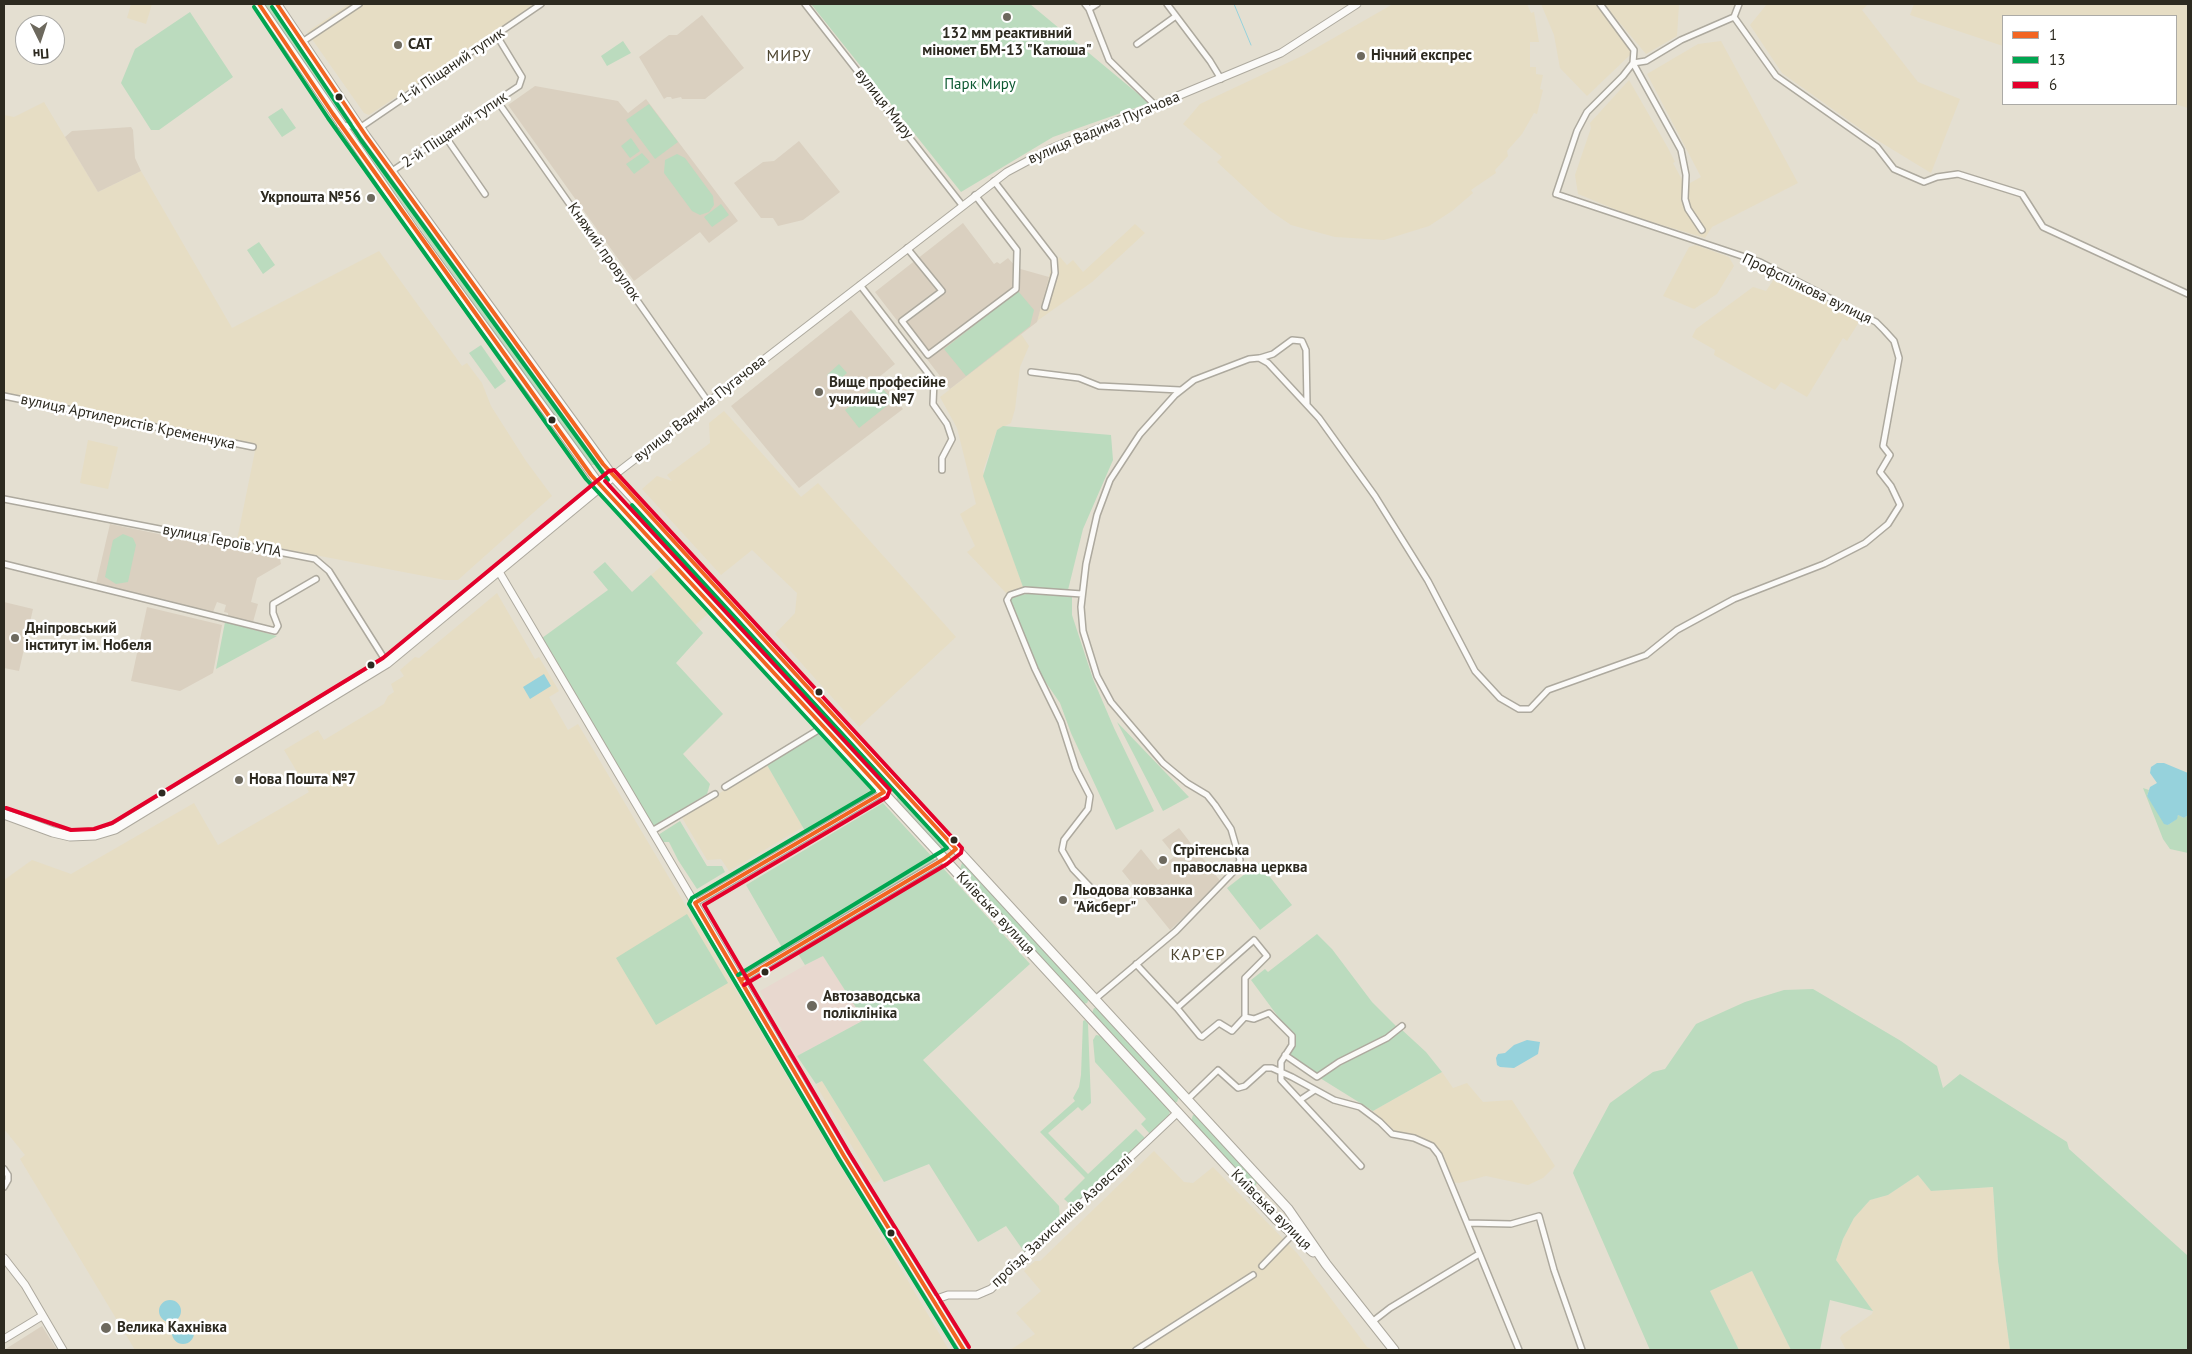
<!DOCTYPE html>
<meta charset="utf-8">
<style>
body{margin:0}
#map{position:relative;width:2192px;height:1354px;overflow:hidden;background:#e4dfd1;font-family:"PT Sans",sans-serif}
canvas{display:block}
.frame{position:absolute;inset:0;border:5px solid #2d2a20;pointer-events:none}
.legend{position:absolute;left:2002px;top:15px;width:175px;height:90px;box-sizing:border-box;background:#fff;border:1px solid #abaaa6;margin:0;padding:6px 9px;list-style:none;font-size:15px;color:#2d2a20}
.legend li{display:flex;align-items:center;gap:10px;height:25px}
.legend b{width:25px;border:1px solid #abaaa6}
.north{position:absolute;left:15px;top:15px;width:50px;height:50px;box-sizing:border-box;background:#fff;border:1px solid #abaaa6;border-radius:50%;rotate:176deg;font-size:14px;font-weight:700;line-height:20px;text-align:center;color:#2d2a20}
.north::after{content:'';display:block;margin:auto;width:18px;height:22px;background:#6d695e;clip-path:polygon(50% 0,100% 100%,50% 72%,0 100%)}
</style>
<div id="map">
<canvas width="2192" height="1354"></canvas>
<div class="frame"></div>
<ul class="legend">
<li><b style="height:6px;background:#f26522"></b>1</li>
<li><b style="height:6px;background:#00a651"></b>13</li>
<li><b style="height:6px;background:#e4002b"></b>6</li>
</ul>
<div class="north">Пн</div>
</div>
<script>
const ctx = document.querySelector('canvas').getContext('2d');
ctx.lineJoin = 'round';
function paint(path, color) {
  ctx.fillStyle = color;
  ctx.fill(path, 'evenodd');
}
function shape(rows) {
  const path = new Path2D();
  for (const r of rows) {
    if (r.length === 3) {
      path.moveTo(r[0] + r[2], r[1]);
      path.arc(r[0], r[1], r[2], 0, 2 * Math.PI);
      continue;
    }
    path.moveTo(r[0], r[1]);
    for (let i = 2; i < r.length; i += 2) path.lineTo(r[i], r[i + 1]);
  }
  return path;
}
function strokePath(path, color, width, dash) {
  ctx.strokeStyle = color;
  ctx.lineWidth = width;
  ctx.lineCap = dash ? 'butt' : 'round';
  ctx.setLineDash(dash || []);
  ctx.stroke(path);
}
function label(font, color, halo, rows, align = 'center') {
  ctx.font = font + ' "PT Sans",sans-serif';
  ctx.lineWidth = 5;
  ctx.setLineDash([]);
  ctx.textBaseline = 'middle';
  ctx.strokeStyle = halo;
  ctx.fillStyle = color;
  for (const [text, x, y, turn = 0] of rows) {
    ctx.save();
    ctx.translate(x, y);
    ctx.rotate((+turn || 0) * Math.PI / 180);
    ctx.textAlign = isNaN(turn) ? turn : align;
    if (halo) ctx.strokeText(text, 0, 0);
    ctx.fillText(text, 0, 0);
    ctx.restore();
  }
}
const built = shape([
 [131,4,152,4,146,24,127,18],
 [349,4,537,4,369,115,364,113,307,32],
 [1393,4,1527,4,1531,13,1534,12,1539,42,1530,42,1530,67,1536,67,1536,74,1543,75,1540,89,1543,90,1537,114,1534,113,1522,134,1507,151,1508,156,1495,170,1496,173,1471,190,1473,193,1452,211,1429,226,1384,240,1335,237,1291,225,1269,210,1217,162,1222,157,1183,124,1200,104,1304,55],
 [1541,4,1594,4,1600,9,1630,50,1630,55,1587,96,1560,68,1554,35],
 [1604,4,1679,4,1677,36,1646,54],
 [1767,4,1868,4,1862,10,1918,82,1960,99,1931,173,1872,137,1782,73,1750,25],
 [1914,4,2188,4,2188,108,2175,104,2176,16,2003,16,2003,46,1910,15],
 [1721,41,1798,183,1712,227,1705,238,1629,215,1578,194,1575,175,1591,128,1590,123,1629,80,1668,148,1675,162,1673,163,1687,189,1690,183,1701,177,1647,74,1698,44],
 [44,102,98,192,141,171,232,328,379,251,462,366,467,363,482,383,491,406,526,461,552,496,458,580,445,580,237,540,255,451,4,396,4,115,14,117],
 [1135,224,1145,233,1092,282,1037,321,1052,265,1060,257,1067,265,1073,260,1083,272],
 [1696,245,1729,257,1734,266,1717,294,1694,309,1663,296,1689,247],
 [1776,276,1861,319,1847,341,1843,338,1807,397,1781,382,1775,390,1714,355,1715,350,1692,337,1696,329,1753,287,1766,291],
 [1021,334,1029,346,1020,367,1015,409,1011,423,997,430,983,471,1023,587,1023,589,1006,593,967,552,975,546,960,514,976,504,957,428,940,397],
 [724,411,801,497,818,483,956,637,859,727,775,634,795,613,797,593,752,550,721,575,642,489,657,476,672,481,667,475,710,443,709,423],
 [88,440,118,447,108,489,80,483],
 [664,564,708,614,695,625,651,575],
 [497,593,535,659,539,657,559,691,549,697,568,730,578,724,949,1350,135,1350,20,1159,25,1155,4,1129,4,880,32,860,71,874,194,803,218,845,309,792,284,750,318,730,324,740,384,704,388,696,394,692,391,684,404,676,400,670,415,657,419,658],
 [767,765,803,827,729,871,721,859,707,860,681,816],
 [1442,1072,1453,1088,1467,1083,1483,1102,1512,1100,1555,1166,1543,1178,1528,1185,1486,1176,1459,1183,1452,1182,1436,1153,1425,1145,1404,1139,1373,1111],
 [822,1081,882,1179,874,1184,816,1085],
 [1154,1151,1184,1182,1193,1183,1213,1167,1297,1253,1367,1347,1373,1350,1010,1350,1035,1334,1016,1313,1041,1291,1024,1271,1035,1261,1040,1261],
 [1918,1175,1931,1191,1993,1187,1998,1261,2010,1350,1846,1350,1840,1338,1842,1335,1872,1314,1873,1311,1836,1260,1843,1239,1854,1218,1870,1200,1888,1195],
 [1752,1271,1791,1350,1739,1350,1710,1291]
]);
const education = shape([
 [702,15,744,68,705,99,682,99,681,97,672,99,671,97,667,97,664,99,639,57,669,35,677,35],
 [535,86,618,101,628,113,646,99,738,221,709,243,700,232,634,281,508,105],
 [131,127,133,130,135,158,141,171,98,192,65,137,72,131],
 [799,141,840,192,803,220,778,226,773,218,761,218,734,183,763,162,774,161],
 [963,223,994,264,997,262,1000,264,1008,258,1017,268,1049,277,1037,322,950,389,875,292],
 [851,310,895,364,878,378,903,409,799,488,731,406],
 [110,524,280,559,281,564,257,578,251,602,258,604,253,622,228,616,228,613,224,612,226,605,217,602,213,612,96,584],
 [4,602,33,609,19,671,4,668],
 [147,607,222,625,213,673,180,691,131,681],
 [1179,828,1221,882,1170,930,1122,871,1141,849,1158,870,1175,856,1162,840],
 [42,1326,57,1350,4,1350]
]);
const medical = shape([
 [823,955,864,1020,797,1056,760,991]
]);
const green = shape([
 [264,4,274,4,348,116,346,119,341,118],
 [811,4,1030,4,1149,103,1053,137,961,192],
 [190,12,233,77,159,130,151,130,121,83,135,49],
 [623,41,631,53,607,66,601,56],
 [649,104,678,142,655,159,626,120],
 [282,108,296,128,282,137,268,117],
 [359,135,363,136,595,461,594,465,589,465,357,140],
 [631,138,640,151,630,158,621,146],
 [642,153,650,162,634,174,626,164],
 [677,154,685,158,713,196,714,205,709,212,700,215,692,211,664,173,665,160],
 [721,204,729,215,712,227,704,217],
 [259,242,275,265,263,274,247,250],
 [1018,291,1034,310,1030,326,966,376,944,349],
 [481,345,506,381,495,389,469,353],
 [839,364,847,373,834,384,827,375],
 [879,384,893,401,859,428,845,410],
 [1003,426,1111,435,1113,460,1083,529,1068,590,1023,587,983,476,997,430],
 [632,502,758,639,757,642,752,642,628,508,628,503],
 [123,534,133,538,136,545,128,582,116,584,105,577,113,540],
 [605,562,632,592,651,575,703,633,676,663,723,714,683,754,710,784,707,794,653,827,542,638,608,590,593,572],
 [1032,593,1072,595,1072,615,1093,679,1114,728,1154,811,1116,830,1071,733,1060,703,1040,674,1010,602,1010,597],
 [225,622,277,636,216,669],
 [763,647,766,647,837,725,835,730,830,731,761,653],
 [1117,722,1189,797,1163,811],
 [819,732,871,790,805,831,767,765],
 [843,736,847,736,888,780,886,784,881,785,842,742],
 [2143,788,2149,790,2147,796,2168,825,2176,819,2178,815,2184,818,2188,815,2188,853,2170,849,2163,839],
 [899,794,949,846,948,849,942,850,896,800],
 [883,803,935,860,784,951,746,885],
 [680,821,707,866,722,866,725,872,697,889,678,860,669,842,662,842,658,835],
 [962,863,964,863,1089,999,1087,1003,1084,1004,960,869],
 [1259,863,1292,905,1260,930,1227,888],
 [943,868,1030,964,923,1060,1059,1206,1060,1219,1025,1253,1006,1226,978,1242,929,1164,884,1182,822,1081,816,1084,797,1056,864,1020,823,956,805,965,797,952,937,869],
 [687,914,728,983,656,1025,616,958],
 [1317,934,1332,949,1372,1002,1397,1027,1392,1032,1318,1075,1288,1057,1296,1041,1251,980,1265,969,1268,972],
 [1813,989,1901,1041,1937,1066,1943,1088,1960,1074,2067,1142,2069,1149,2187,1255,2188,1350,2010,1350,1998,1261,1993,1187,1931,1191,1918,1175,1888,1195,1870,1200,1854,1218,1843,1239,1836,1260,1873,1311,1830,1300,1820,1350,1791,1350,1752,1271,1710,1291,1739,1350,1650,1350,1573,1173,1574,1170,1610,1103,1653,1072,1665,1069,1696,1024,1745,1002,1784,990],
 [1094,1008,1098,1008,1179,1096,1177,1102,1174,1102,1092,1013],
 [1085,1020,1088,1024,1091,1103,1082,1111,1078,1107,1048,1133,1088,1174,1136,1129,1146,1139,1073,1207,1064,1199,1085,1178,1040,1132,1075,1101,1073,1098,1079,1087,1081,1075,1083,1021],
 [1401,1029,1426,1052,1442,1072,1373,1111,1320,1078],
 [1096,1035,1102,1036,1168,1108,1170,1112,1168,1117,1150,1134,1141,1124,1146,1119,1095,1062,1093,1040],
 [1193,1115,1196,1115,1258,1182,1253,1188,1191,1121]
]);
const water = shape([
 [544,674,551,686,530,699,523,687],
 [2157,763,2164,763,2188,773,2188,815,2184,818,2178,815,2177,819,2168,825,2164,824,2147,796,2150,787,2157,783,2150,773,2151,767],
 [1527,1040,1540,1042,1538,1054,1514,1068,1500,1067,1497,1065,1496,1058,1498,1054,1505,1053,1514,1045],
 [170,1311,11],
 [183,1333,11]
]);
const stream = shape([
 [1234,4,1251,45]
]);
const minor = shape([
 [805,4,962,205],
 [1085,4,1089,9,1109,60,1156,106],
 [1167,4,1210,61,1221,79],
 [1600,4,1634,50,1633,63,1681,150,1686,175,1685,199,1688,209,1702,230],
 [1089,9,1097,4],
 [1734,17,1776,76,1877,147,1894,169,1924,182,1937,177,1958,174,2022,194,2043,227,2188,294],
 [302,42,359,4],
 [1137,44,1176,16],
 [498,102,709,403],
 [340,125,361,127,541,4],
 [445,136,485,194],
 [392,171,519,86,522,77,497,36],
 [994,181,1054,259,1055,273,1045,307],
 [907,248,942,291,902,321,928,355,1016,289,1017,250,975,195],
 [860,285,934,381,933,404,947,424,952,439,942,458,942,470],
 [1260,358,1273,354,1292,340,1302,341,1306,350,1307,404],
 [1031,372,1079,378,1099,386,1180,390],
 [4,396,253,447],
 [4,499,315,559,329,571,387,663],
 [4,564,275,631,278,626,273,613,273,604,316,579],
 [1082,594,1025,590,1010,595,1007,600,1035,669,1061,722,1076,769,1090,796,1088,809,1064,840,1062,850,1073,869,1093,890],
 [725,787,823,727],
 [652,831,715,794],
 [695,903,884,792],
 [1136,964,1177,1008,1254,940,1267,956,1245,978,1245,1017,1232,1031,1219,1023,1202,1037,1200,1036,1177,1008],
 [741,980,944,859],
 [1094,1000,1176,931,1236,869,1240,860,1231,829,1215,805,1207,795,1187,783,1163,763,1111,702,1097,676,1083,631,1081,607,1086,564,1097,515,1110,480,1140,434,1175,395,1194,380,1249,359,1259,358,1268,363,1319,418,1375,496,1428,581,1475,671,1500,698,1519,709,1530,709,1548,690,1646,655,1677,630,1734,599,1824,564,1865,543,1888,524,1900,505,1891,486,1880,472,1890,455,1883,446,1899,358,1894,341,1884,330,1876,322,1760,262,1556,194,1577,131,1587,112,1623,76,1633,63,1646,61,1681,40,1734,17,1739,4],
 [1245,1017,1254,1019,1269,1013,1292,1036,1292,1045,1281,1062,1281,1080,1361,1166],
 [1285,1055,1317,1077,1339,1062,1387,1038,1402,1026],
 [1187,1100,1218,1070,1238,1088,1245,1086,1265,1068,1272,1068,1292,1077,1334,1100,1360,1107,1380,1122,1392,1134,1414,1138,1432,1146,1439,1155,1467,1223],
 [1300,1100,1315,1090],
 [4,1169,8,1175,8,1180,4,1187],
 [1262,1266,1293,1234],
 [1372,1322,1390,1308,1479,1254],
 [1136,1350,1253,1275],
 [1519,1350,1467,1223,1511,1224,1539,1216,1554,1270,1582,1350]
]);
const tertiary = shape([
 [613,476,1007,172,1050,149,1281,53,1357,4],
 [498,570,844,1156,964,1350],
 [4,1258,25,1285,63,1350],
 [934,1300,948,1295,977,1295,991,1289,1178,1112],
 [4,1339,42,1316]
]);
const secondary = shape([
 [259,4,417,234,600,485],
 [277,4,366,136,613,476]
]);
const primary = shape([
 [600,485,1227,1166,1277,1220,1313,1252],
 [4,814,53,832,70,836,95,835,115,829,387,663,613,476,1288,1209,1326,1264,1394,1350]
]);
const bus1 = shape([
 [259,4,333,114,591,475,884,792,695,903,844,1156,964,1350],
 [277,4,366,136,603,464,956,849,944,859,741,980]
]);
const bus2 = shape([
 [254,7,328,118,586,479,874,791,692,898,689,904,839,1159,957,1350],
 [272,7,361,140,608,480],
 [632,505,947,848,738,975]
]);
const bus3 = shape([
 [605,481,890,790,887,797,704,905,849,1153,969,1347],
 [6,808,71,830,94,829,112,823,383,658,609,471,614,470,962,848,961,853,947,864,744,985]
]);
const markers = [
 [1007,17,5,"#6d695e"],
 [398,45,5,"#6d695e"],
 [1361,56,5,"#6d695e"],
 [339,97,4.5,"#2d2a20"],
 [371,198,5,"#6d695e"],
 [819,392,5,"#6d695e"],
 [552,420,4.5,"#2d2a20"],
 [15,638,5,"#6d695e"],
 [371,665,4.5,"#2d2a20"],
 [819,692,4.5,"#2d2a20"],
 [239,780,5,"#6d695e"],
 [162,793,4.5,"#2d2a20"],
 [954,840,4.5,"#2d2a20"],
 [1163,860,5,"#6d695e"],
 [1063,900,5,"#6d695e"],
 [765,972,4.5,"#2d2a20"],
 [812,1006,6,"#6d695e"],
 [891,1233,4.5,"#2d2a20"],
 [106,1328,6,"#6d695e"]
];
const poiNames = [
 ["132 мм реактивний",1007,34,"center"],
 ["міномет БМ-13 \"Катюша\"",1007,51,"center"],
 ["САТ",408,45],
 ["Нічний експрес",1371,56],
 ["Укрпошта №56",361,198,"right"],
 ["Вище професійне",829,383],
 ["училище №7",829,400],
 ["Дніпровський",25,629],
 ["інститут ім. Нобеля",25,646],
 ["Нова Пошта №7",249,780],
 ["Стрітенська",1173,851],
 ["православна церква",1173,868],
 ["Льодова ковзанка",1073,891],
 ["\"Айсберг\"",1073,908],
 ["Автозаводська",823,997],
 ["поліклініка",823,1014],
 ["Велика Кахнівка",117,1328]
];
const streetNames = [
 ["1-й Піщаний тупик",452,66,-34],
 ["вулиця Миру",884,104,52],
 ["вулиця Вадима Пугачова",1104,128,-23],
 ["2-й Піщаний тупик",455,130,-34],
 ["Княжий провулок",604,252,55],
 ["Профспілкова вулиця",1807,289,26],
 ["вулиця Вадима Пугачова",700,409,-38],
 ["вулиця Артилеристів Кременчука",128,422,12],
 ["вулиця Героїв УПА",222,541,11],
 ["Київська вулиця",995,913,47],
 ["Київська вулиця",1271,1210,45],
 ["проїзд Захисників Азовсталі",1062,1221,-43]
];
const parkNames = [
 ["Парк Миру",980,85]
];
const neighbourhoodNames = [
 ["МИРУ",789,56],
 ["КАР’ЄР",1198,955]
];
paint(built, '#e6ddc4');
paint(education, '#dad0c0');
paint(medical, '#e8d8cf');
paint(green, '#bbdbbe');
paint(water, '#96d2dc');
strokePath(stream, '#96d2dc', 1);
strokePath(minor, '#ada99e', 8);
strokePath(tertiary, '#ada99e', 9);
strokePath(secondary, '#ada99e', 10);
strokePath(primary, '#ada99e', 11);
strokePath(minor, '#fbfaf8', 5);
strokePath(tertiary, '#fbfaf8', 7);
strokePath(secondary, '#fbfaf8', 8);
strokePath(primary, '#fbfaf8', 9);
strokePath(bus1, '#f26522', 4);
strokePath(bus2, '#00a651', 4);
strokePath(bus3, '#e4002b', 4);
for (const [x, y, r, color] of markers) {
  const dot = new Path2D();
  dot.arc(x, y, r, 0, 2 * Math.PI);
  ctx.fillStyle = color;
  ctx.fill(dot);
  strokePath(dot, '#fff', 2);
}
label('bold 15px', '#2d2a20', '#fff', poiNames, 'left');
label('15px', '#2d2a20', '#fff', streetNames);
label('15px', '#0d5932', '#fff', parkNames);
ctx.letterSpacing = '1px';
label('16px', '#4d452f', '#fff', neighbourhoodNames);
ctx.letterSpacing = '0px';
</script>
